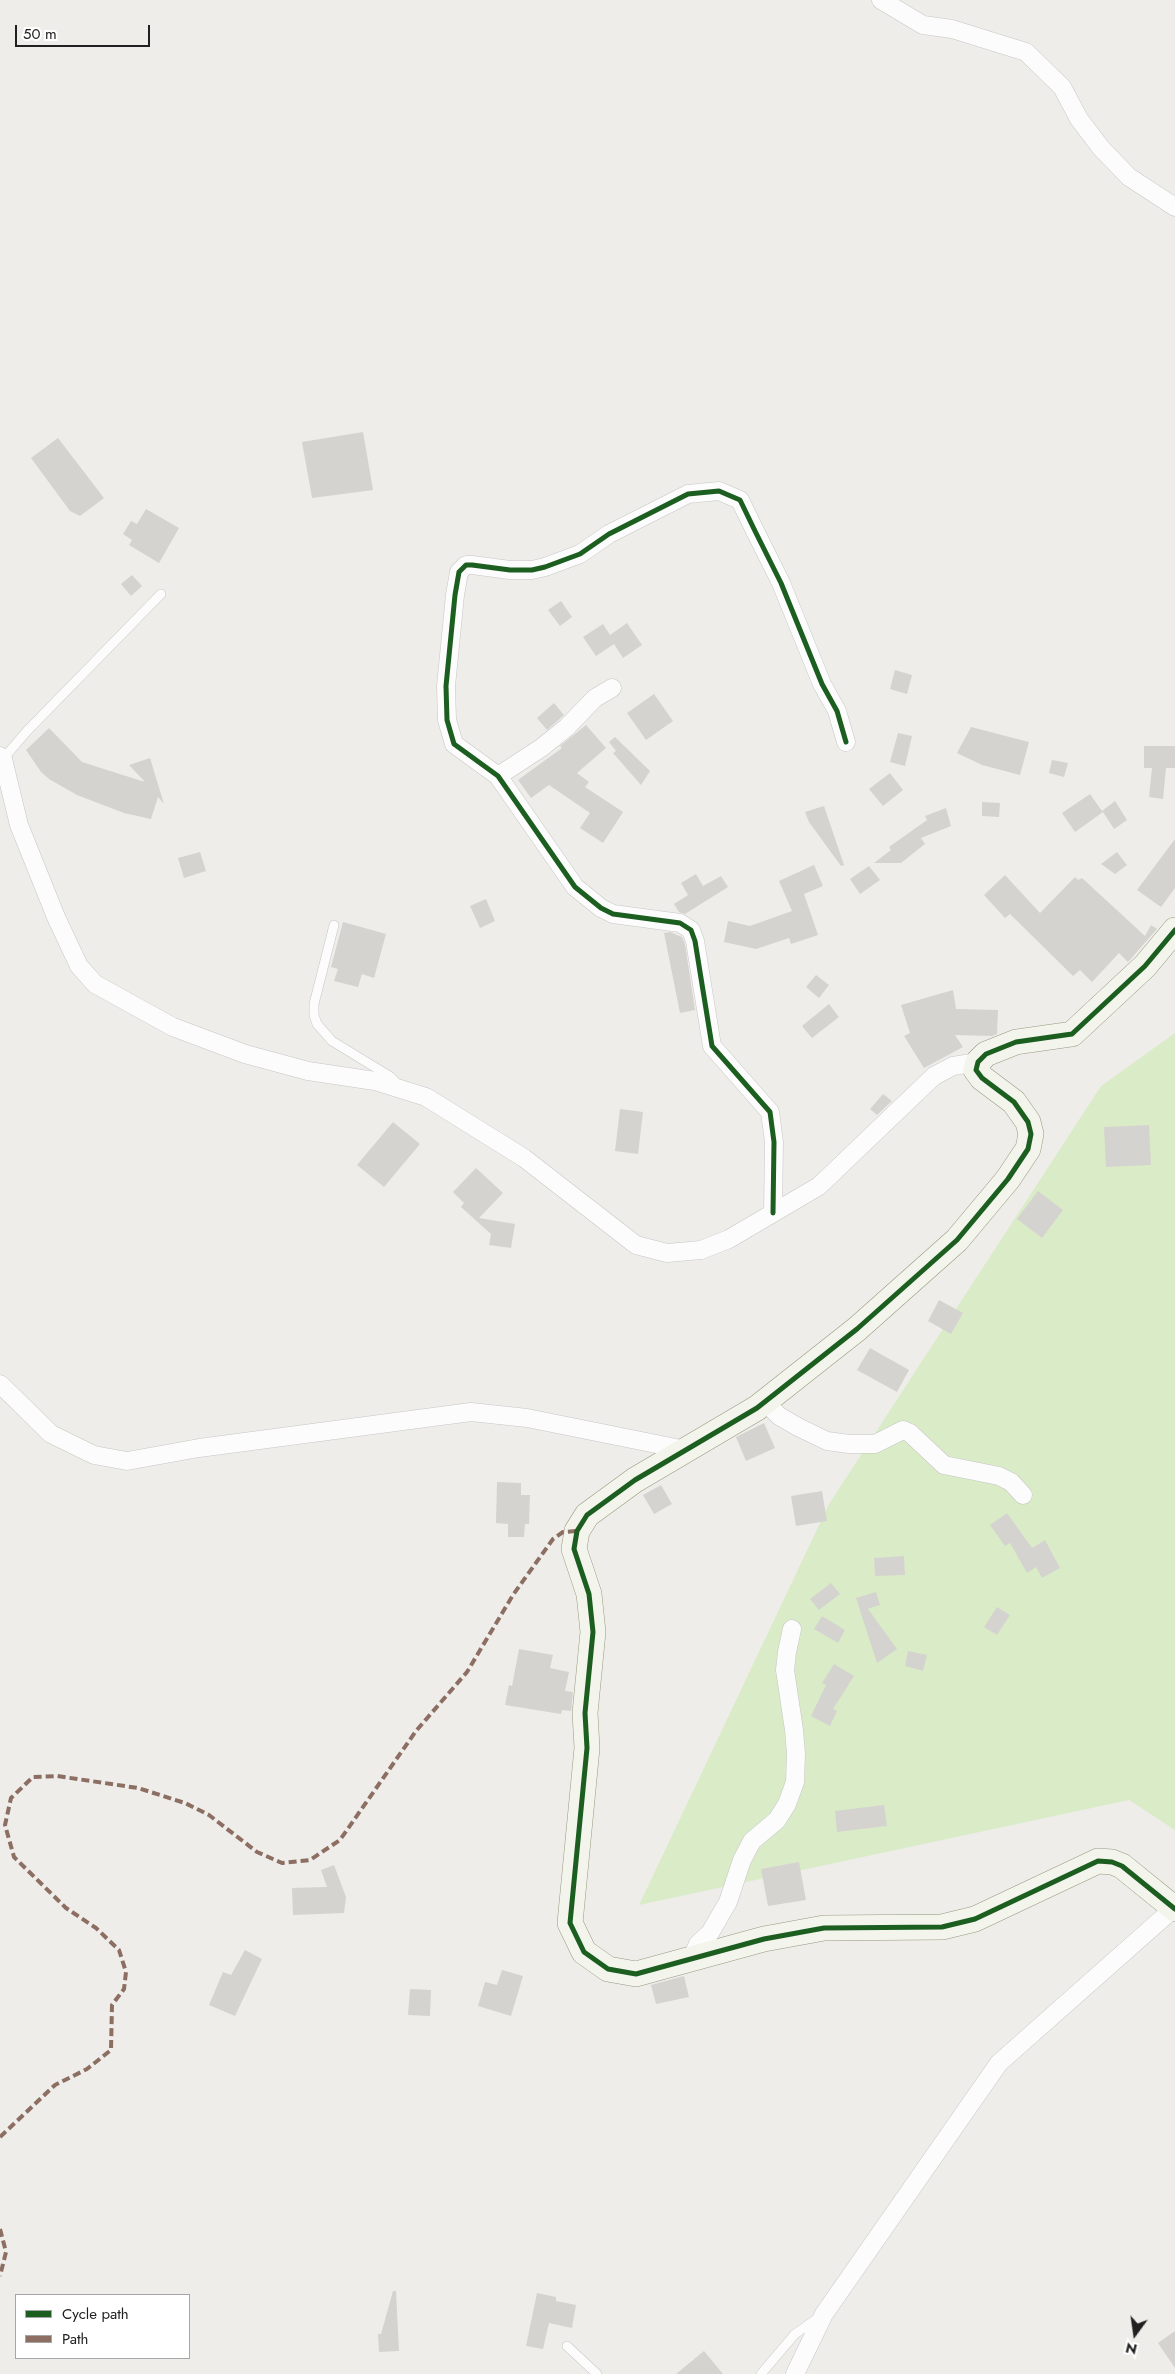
<!DOCTYPE html>
<style>
body{margin:0}
#map{position:relative;width:1175px;height:2374px;overflow:hidden;background:#eeede9;font-family:Jost,sans-serif}
canvas{display:block}
.legend{position:absolute;left:15px;top:2294px;width:175px;height:65px;box-sizing:border-box;background:#fff;border:1px solid #a6a6a6;margin:0;padding:6px 9px;list-style:none;font-size:15px;color:#202020}
.legend li{display:flex;align-items:center;gap:10px;height:25px}
.legend b{width:25px;border:1px solid #a6a6a6}
.north{position:absolute;left:1110px;top:2309px;width:50px;height:50px;-webkit-text-stroke:4px #fff;paint-order:stroke;rotate:194deg;font-size:14px;font-weight:700;line-height:20px;text-align:center;color:#202020}
.north::after{content:'';display:block;margin:auto;width:18px;height:22px;background:#202020;clip-path:polygon(50% 0,100% 100%,50% 72%,0 100%)}
.scale{position:absolute;left:15px;top:25px;width:135px;height:22px;box-sizing:border-box;border:2px solid #202020;border-top:0;padding-left:6px;font-size:15px;line-height:18px;white-space:nowrap;color:#202020;-webkit-text-stroke:4px #fff;paint-order:stroke}
</style>
<div id="map">
<canvas width="1175" height="2374"></canvas>
<ul class="legend">
<li><b style="height:6px;background:#1b5e20"></b>Cycle path</li>
<li><b style="height:6px;background:#8d6e63"></b>Path</li>
</ul>
<div class="north">N</div>
<div class="scale">50 m</div>
</div>
<script>
const ctx = document.querySelector('canvas').getContext('2d');
ctx.lineJoin = 'round';
function paint(path, color) {
  ctx.fillStyle = color;
  ctx.fill(path, 'evenodd');
}
function shape(rows) {
  const path = new Path2D();
  for (const r of rows) {
    path.moveTo(r[0], r[1]);
    for (let i = 2; i < r.length; i += 2) path.lineTo(r[i], r[i + 1]);
  }
  return path;
}
function strokePath(path, color, width, dash) {
  ctx.strokeStyle = color;
  ctx.lineWidth = width;
  ctx.lineCap = dash ? 'butt' : 'round';
  ctx.setLineDash(dash || []);
  ctx.stroke(path);
}
const grass = shape([
 [1175,1033,1175,1830,1129,1800,639,1905,829,1504,1101,1086]
]);
const building = shape([
 [363,432,373,490,312,498,302,442],
 [58,438,104,498,80,516,70,511,31,458],
 [146,509,179,528,159,563,129,545,132,540,123,534,131,521,137,524],
 [132,575,142,586,131,596,121,584],
 [561,601,572,617,560,626,548,610],
 [627,623,642,645,623,658,614,644,596,656,583,637,603,624,610,635],
 [895,670,912,675,907,694,890,689],
 [654,694,673,721,646,740,627,713],
 [554,703,564,715,547,730,537,718],
 [586,725,606,748,577,773,589,782,585,787,623,812,603,843,580,828,590,813,549,785,531,798,518,780,562,748,560,746],
 [971,727,1029,742,1020,775,982,765,957,753],
 [49,728,82,762,145,782,129,765,150,758,164,804,158,797,151,819,124,813,77,795,49,779,41,772,26,750],
 [898,733,912,736,905,766,890,762],
 [615,737,650,771,641,785,613,753,616,751,609,742],
 [1144,746,1175,746,1175,768,1166,768,1163,799,1149,797,1152,768,1144,768],
 [1052,760,1068,763,1064,777,1049,773],
 [890,773,903,790,883,806,869,789],
 [1090,794,1102,811,1115,801,1127,820,1114,829,1103,812,1075,832,1062,813],
 [982,802,1000,803,999,817,982,816],
 [824,806,844,865,841,866,809,822,805,812],
 [946,808,951,826,921,838,925,844,901,863,874,863,891,850,889,847,927,820,925,816],
 [1175,839,1175,888,1161,907,1137,890],
 [200,852,206,871,184,878,178,858],
 [1117,852,1127,865,1115,874,1101,864],
 [814,865,823,886,804,894,818,935,791,944,789,938,756,949,724,942,728,921,750,926,792,911,779,881],
 [869,866,880,880,860,894,850,879],
 [696,874,703,886,721,876,728,887,685,914,679,912,674,904,688,895,681,883],
 [1005,875,1040,913,1075,877,1078,880,1082,878,1145,936,1151,925,1157,929,1128,962,1119,953,1092,982,1080,970,1073,976,1010,914,1005,918,984,895],
 [486,899,495,921,480,928,470,906],
 [343,922,386,934,374,978,362,974,358,987,334,981,338,969,331,967],
 [670,932,682,937,685,944,695,1010,680,1013,664,933],
 [816,975,829,985,819,998,806,987],
 [953,990,956,1009,998,1010,997,1034,992,1036,955,1035,963,1047,924,1068,904,1036,910,1033,901,1005],
 [829,1004,839,1017,812,1038,802,1026],
 [883,1094,892,1101,877,1115,870,1109],
 [620,1109,643,1112,638,1154,615,1151],
 [393,1122,420,1144,384,1187,357,1165],
 [1149,1125,1151,1165,1106,1167,1104,1127],
 [476,1168,503,1193,479,1218,515,1224,511,1248,489,1245,491,1234,461,1207,464,1203,453,1192],
 [1038,1191,1063,1210,1042,1238,1017,1219],
 [939,1300,963,1313,951,1334,928,1321],
 [870,1348,909,1370,897,1392,857,1370],
 [764,1423,775,1448,746,1461,736,1437],
 [497,1482,521,1483,521,1495,530,1495,529,1524,525,1524,524,1537,508,1537,508,1524,496,1523],
 [661,1485,672,1504,654,1514,643,1495],
 [822,1491,827,1521,796,1526,791,1496],
 [1007,1513,1032,1548,1045,1540,1060,1568,1042,1578,1036,1567,1027,1573,1010,1543,1005,1546,990,1525],
 [904,1556,905,1575,875,1576,874,1558],
 [831,1583,840,1594,819,1610,810,1599],
 [876,1592,880,1605,868,1609,897,1649,877,1663,856,1598],
 [997,1607,1010,1615,997,1635,984,1627],
 [822,1616,845,1630,838,1643,814,1629],
 [519,1649,553,1655,550,1668,569,1672,565,1691,573,1692,571,1711,562,1710,561,1714,505,1705,509,1685,512,1686],
 [908,1651,927,1655,923,1671,905,1666],
 [834,1664,854,1676,833,1709,837,1711,830,1726,811,1716,826,1685,822,1683],
 [884,1805,887,1826,837,1832,835,1811],
 [799,1862,806,1900,768,1906,761,1869],
 [334,1865,346,1897,344,1913,293,1915,292,1888,327,1887,321,1870],
 [245,1950,262,1959,235,2016,209,2005,223,1972,231,1975],
 [502,1970,523,1976,511,2016,478,2006,485,1982,497,1985],
 [684,1976,689,1997,656,2004,651,1985],
 [410,1989,431,1990,430,2016,408,2015],
 [393,2291,396,2291,399,2351,379,2352,378,2334,381,2334],
 [537,2293,556,2297,556,2301,576,2305,572,2328,549,2323,543,2349,526,2346],
 [1175,2331,1175,2368,1158,2343],
 [704,2351,723,2374,676,2374]
]);
const lane = shape([
 [3,759,27,731,161,594],
 [334,925,314,1004,314,1015,317,1024,332,1041,391,1077,397,1084],
 [567,2346,597,2374],
 [761,2374,795,2334,818,2318]
]);
const street = shape([
 [881,0,923,25,952,29,1026,52,1062,87,1079,119,1101,148,1129,177,1175,207],
 [0,756,3,759,19,825,56,917,79,966,95,984,173,1027,245,1054,308,1071,375,1081,426,1097,524,1158,636,1245,667,1253,701,1250,729,1239,819,1186,934,1076,953,1066,978,1062],
 [498,776,541,748,566,728,595,698,612,688],
 [773,1213,774,1142,770,1112,712,1046,695,941,691,930,680,923,613,914,601,908,575,887,498,776,454,744,447,720,446,686,455,595,459,572,466,565,472,565,510,570,532,570,545,567,580,554,609,534,688,494,719,491,740,500,755,531,781,583,822,684,837,711,846,742],
 [0,1384,51,1434,94,1455,127,1461,199,1448,471,1412,527,1418,686,1450],
 [765,1402,779,1416,798,1427,827,1441,849,1444,875,1444,903,1430,910,1433,944,1465,999,1476,1011,1482,1023,1495],
 [691,1959,698,1944,710,1933,728,1902,742,1860,752,1841,777,1820,787,1804,795,1782,796,1754,794,1730,785,1670,787,1652,792,1629],
 [795,2374,824,2314,999,2063,1173,1909]
]);
const secondary = shape([
 [1175,930,1145,966,1072,1034,1016,1042,986,1054,978,1062,976,1070,982,1078,1014,1102,1028,1122,1031,1134,1028,1149,1008,1179,957,1240,857,1329,757,1408,635,1480,587,1515,577,1531,574,1549,589,1594,593,1632,585,1713,587,1748,570,1923,584,1952,608,1969,636,1974,764,1939,824,1928,942,1927,975,1919,1098,1861,1112,1862,1122,1866,1175,1909]
]);
const quiet = shape([
 [0,2137,55,2085,87,2069,111,2050,112,2005,124,1989,126,1972,119,1950,96,1928,66,1908,14,1857,5,1825,11,1798,33,1777,57,1776,138,1788,185,1803,209,1815,257,1852,282,1863,310,1860,340,1840,416,1731,467,1672,513,1595,553,1539,563,1532,577,1531],
 [0,2229,6,2252,0,2276]
]);
const cycleway = shape([
 [1175,930,1145,966,1072,1034,1016,1042,986,1054,978,1062,976,1070,982,1078,1014,1102,1028,1122,1031,1134,1028,1149,1008,1179,957,1240,857,1329,757,1408,635,1480,587,1515,577,1531,574,1549,589,1594,593,1632,585,1713,587,1748,570,1923,584,1952,608,1969,636,1974,764,1939,824,1928,942,1927,975,1919,1098,1861,1112,1862,1122,1866,1175,1909],
 [773,1213,774,1142,770,1112,712,1046,695,941,691,930,680,923,613,914,601,908,575,887,498,776,454,744,447,720,446,686,455,595,459,572,466,565,472,565,510,570,532,570,545,567,580,554,609,534,688,494,719,491,740,500,755,531,781,583,822,684,837,711,846,742]
]);
paint(grass, '#daecc7');
paint(building, '#d5d3d0');
strokePath(lane, '#c7c6c5', 10);
strokePath(street, '#c7c6c5', 19);
strokePath(secondary, '#97997f', 26);
strokePath(lane, '#fcfcfc', 9);
strokePath(street, '#fcfcfc', 18);
strokePath(secondary, '#f3f4ec', 25);
strokePath(quiet, '#8d6e63', 4, [8, 4]);
strokePath(cycleway, '#1b5e20', 5);
</script>
